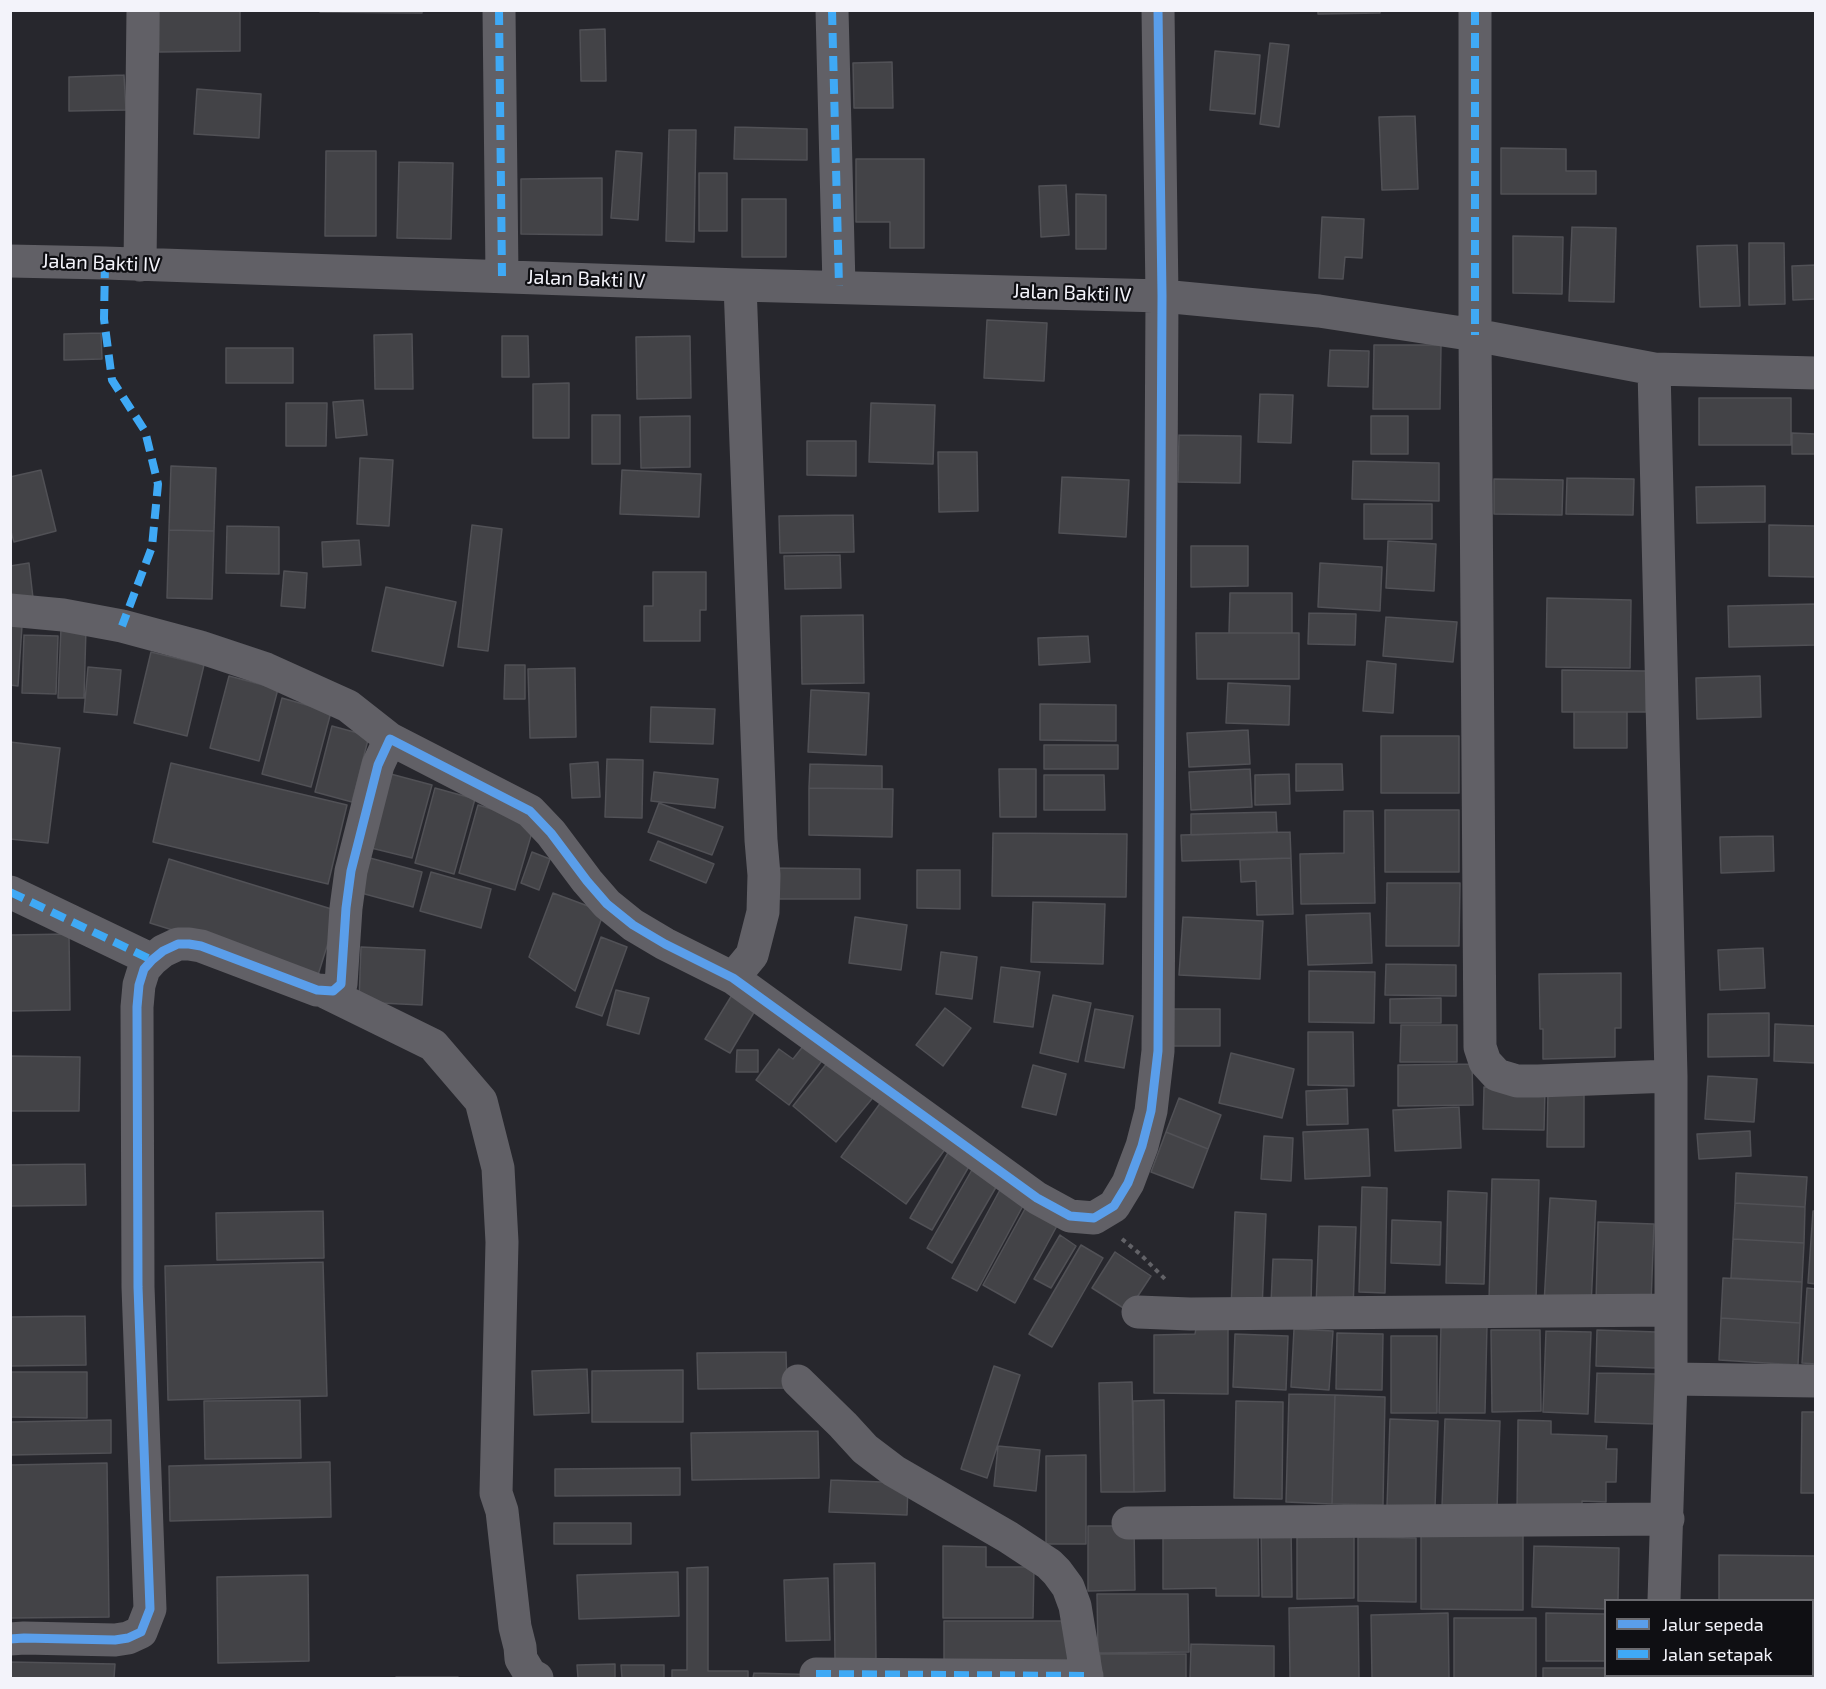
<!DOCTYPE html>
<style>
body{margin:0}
#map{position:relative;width:1826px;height:1689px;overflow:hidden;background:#27272d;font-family:"Exo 2",sans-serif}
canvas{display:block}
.frame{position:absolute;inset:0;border:12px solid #f3f3fa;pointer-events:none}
.legend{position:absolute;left:1604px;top:1599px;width:210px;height:78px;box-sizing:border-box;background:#0f0f13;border:2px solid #6a6a6f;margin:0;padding:8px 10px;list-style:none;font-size:18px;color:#f3f3fa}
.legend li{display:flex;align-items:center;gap:12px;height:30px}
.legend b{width:30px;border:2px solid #6a6a6f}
</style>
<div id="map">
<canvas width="1826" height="1689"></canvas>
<div class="frame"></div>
<ul class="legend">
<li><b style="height:8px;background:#5a9eea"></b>Jalur sepeda</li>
<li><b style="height:8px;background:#3fa9f5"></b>Jalan setapak</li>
</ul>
</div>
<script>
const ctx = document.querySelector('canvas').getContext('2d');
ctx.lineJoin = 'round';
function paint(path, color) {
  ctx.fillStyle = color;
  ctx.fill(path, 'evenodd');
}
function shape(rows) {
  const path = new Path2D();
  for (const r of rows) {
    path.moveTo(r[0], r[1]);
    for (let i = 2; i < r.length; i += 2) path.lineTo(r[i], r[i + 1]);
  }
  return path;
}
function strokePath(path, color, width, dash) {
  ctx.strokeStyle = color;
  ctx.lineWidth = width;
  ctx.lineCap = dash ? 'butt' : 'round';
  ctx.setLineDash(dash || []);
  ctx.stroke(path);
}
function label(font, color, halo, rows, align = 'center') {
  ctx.font = font + ' "Exo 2",sans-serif';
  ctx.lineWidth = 4.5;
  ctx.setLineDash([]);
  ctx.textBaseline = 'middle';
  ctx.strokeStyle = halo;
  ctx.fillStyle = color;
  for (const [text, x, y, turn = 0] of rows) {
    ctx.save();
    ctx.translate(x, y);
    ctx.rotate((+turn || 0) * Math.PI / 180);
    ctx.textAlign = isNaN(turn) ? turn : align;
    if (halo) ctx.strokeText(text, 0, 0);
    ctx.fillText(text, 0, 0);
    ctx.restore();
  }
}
const building = shape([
 [159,10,240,10,240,51,159,52,159,10],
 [320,10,422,10,422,13,320,12,320,10],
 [1318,10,1380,10,1380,13,1318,14,1318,10],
 [605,29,606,81,581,81,580,30,605,29],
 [1270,43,1289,45,1279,127,1260,124,1270,43],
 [1215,51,1260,55,1255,114,1210,110,1215,51],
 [892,62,893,108,854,108,853,63,892,62],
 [124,75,126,110,69,111,69,77,124,75],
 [197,89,261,94,259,138,194,134,197,89],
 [1415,116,1418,189,1382,190,1379,117,1415,116],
 [735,127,807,129,807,160,734,159,735,127],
 [669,130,696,130,694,242,666,241,669,130],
 [1501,148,1566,149,1566,171,1596,171,1596,194,1501,194,1501,148],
 [326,151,376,151,376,236,325,236,326,151],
 [616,151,642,153,638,220,611,218,616,151],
 [856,159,924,159,924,248,890,248,890,222,856,222,856,159],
 [399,162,453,163,451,239,397,238,399,162],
 [699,173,727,173,727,231,699,231,699,173],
 [602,178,602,235,521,234,521,179,602,178],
 [1066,185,1069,235,1041,237,1039,186,1066,185],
 [1076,194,1106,195,1106,249,1076,249,1076,194],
 [742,199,786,199,786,257,742,257,742,199],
 [1322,217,1364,219,1362,258,1345,257,1343,279,1319,278,1322,217],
 [1572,227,1616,228,1614,302,1569,301,1572,227],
 [1513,236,1563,237,1562,294,1513,293,1513,236],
 [1749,243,1784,243,1785,304,1749,305,1749,243],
 [1737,245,1740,306,1700,307,1697,246,1737,245],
 [1816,265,1816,299,1793,300,1792,266,1816,265],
 [987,320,1047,323,1044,381,984,378,987,320],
 [101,333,102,359,64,360,64,334,101,333],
 [412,334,413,389,375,389,374,335,412,334],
 [502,336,528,336,529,377,502,377,502,336],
 [690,336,691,398,637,399,636,337,690,336],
 [1374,345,1441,345,1440,409,1373,409,1374,345],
 [226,348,293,348,293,383,226,383,226,348],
 [1330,350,1369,351,1368,387,1328,386,1330,350],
 [569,383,569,438,533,438,533,384,569,383],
 [1260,394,1293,395,1291,443,1258,442,1260,394],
 [1699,398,1791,398,1791,445,1699,445,1699,398],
 [363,400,367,435,336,438,333,402,363,400],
 [286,403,327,403,326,446,286,446,286,403],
 [871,403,935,405,933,464,869,462,871,403],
 [592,415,620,415,620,464,592,464,592,415],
 [690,416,690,467,641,468,640,417,690,416],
 [1371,416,1408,416,1408,454,1371,454,1371,416],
 [1792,433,1816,434,1816,454,1792,454,1792,433],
 [1179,435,1241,436,1240,483,1178,482,1179,435],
 [807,441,856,441,856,476,807,475,807,441],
 [938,452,977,452,978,511,939,512,938,452],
 [360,458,393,460,389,526,357,524,360,458],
 [1353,461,1439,463,1439,501,1352,499,1353,461],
 [171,466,216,468,214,531,169,530,171,466],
 [41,470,56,531,14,542,10,528,10,477,41,470],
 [622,470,701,474,699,517,620,514,622,470],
 [1062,477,1129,480,1126,537,1059,533,1062,477],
 [1567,478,1634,479,1633,515,1566,514,1567,478],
 [1494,479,1563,480,1562,515,1494,514,1494,479],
 [1765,486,1765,522,1697,523,1696,487,1765,486],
 [1364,504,1432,504,1432,539,1364,539,1364,504],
 [853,515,854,552,780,553,779,516,853,515],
 [472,525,502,529,488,651,458,647,472,525],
 [1769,525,1816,526,1816,577,1769,576,1769,525],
 [227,526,279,527,279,574,226,573,227,526],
 [169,530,214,531,212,599,167,598,169,530],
 [359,540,361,565,323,567,322,542,359,540],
 [1388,541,1436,544,1434,591,1386,588,1388,541],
 [1191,546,1248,546,1248,586,1191,587,1191,546],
 [840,555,841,588,785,589,784,556,840,555],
 [29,563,33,598,10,600,10,566,29,563],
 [1320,563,1382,567,1380,611,1318,607,1320,563],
 [284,571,307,573,305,608,281,606,284,571],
 [653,572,706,572,706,610,700,610,700,641,644,641,644,606,653,606,653,572],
 [386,587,456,602,443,666,372,651,386,587],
 [1230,593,1292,593,1292,633,1229,633,1230,593],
 [1547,598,1631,600,1630,668,1546,667,1547,598],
 [1816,604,1816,645,1729,647,1728,606,1816,604],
 [1309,613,1356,614,1355,645,1308,644,1309,613],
 [863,615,864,683,802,684,801,616,863,615],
 [1386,617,1457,622,1453,662,1383,656,1386,617],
 [10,625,22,626,18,686,10,685,10,625],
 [61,628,86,628,84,698,58,698,61,628],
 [1196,633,1299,633,1299,679,1197,679,1196,633],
 [24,635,58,636,56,694,22,693,24,635],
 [1088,636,1090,662,1039,665,1038,638,1088,636],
 [151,652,204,665,187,736,134,723,151,652],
 [1367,661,1396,664,1393,713,1363,711,1367,661],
 [505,665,525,665,525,699,504,699,505,665],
 [88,667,121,670,117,715,84,712,88,667],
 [575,668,576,737,530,738,528,669,575,668],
 [1562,670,1646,671,1646,712,1562,712,1562,670],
 [229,676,278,689,259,761,210,748,229,676],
 [1760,676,1761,717,1697,719,1696,678,1760,676],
 [1228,683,1290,686,1289,725,1226,723,1228,683],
 [811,690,869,693,866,755,808,752,811,690],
 [282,698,331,712,311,787,262,774,282,698],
 [1040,704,1116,705,1116,741,1040,740,1040,704],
 [651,707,715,709,713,744,650,742,651,707],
 [1574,712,1627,712,1627,748,1574,748,1574,712],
 [332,726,369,736,352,802,315,792,332,726],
 [1248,730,1250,764,1189,767,1187,733,1248,730],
 [1381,736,1459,736,1459,793,1381,793,1381,736],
 [10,742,60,748,48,843,10,839,10,742],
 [1044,745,1118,745,1118,769,1044,769,1044,745],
 [607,759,643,760,642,818,605,817,607,759],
 [598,762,600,797,572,798,570,764,598,762],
 [171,763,347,805,328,884,153,842,171,763],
 [810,764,882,766,882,789,809,788,810,764],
 [1296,764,1342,764,1343,790,1296,791,1296,764],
 [999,769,1036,769,1036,817,1000,817,999,769],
 [1250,769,1252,807,1191,810,1189,772,1250,769],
 [654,772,718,779,715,808,651,801,654,772],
 [387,773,432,785,412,858,367,847,387,773],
 [1289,774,1290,804,1255,805,1255,775,1289,774],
 [1044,775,1104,775,1105,810,1044,810,1044,775],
 [435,788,475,799,454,874,415,863,435,788],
 [809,788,893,789,892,837,809,835,809,788],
 [659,803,723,827,712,855,648,832,659,803],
 [478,805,535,822,515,890,459,873,478,805],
 [1385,810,1459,810,1459,872,1385,872,1385,810],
 [1344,811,1373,811,1375,903,1301,904,1300,854,1344,853,1344,811],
 [1276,812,1277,832,1191,835,1191,814,1276,812],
 [1290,832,1291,858,1182,861,1181,835,1290,832],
 [993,833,1127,834,1126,897,992,896,993,833],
 [1773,836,1774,871,1721,873,1720,837,1773,836],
 [658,841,714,864,706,883,650,860,658,841],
 [532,852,550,859,539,890,521,883,532,852],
 [370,858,422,872,413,907,361,893,370,858],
 [1291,858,1293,914,1257,915,1256,881,1241,882,1240,860,1291,858],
 [169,859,338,911,318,975,150,923,169,859],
 [769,868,860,869,860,899,769,899,769,868],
 [917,870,960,870,960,909,917,908,917,870],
 [431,872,491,889,481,928,420,911,431,872],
 [1387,883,1460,883,1459,946,1386,946,1387,883],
 [553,893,604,912,575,991,529,957,553,893],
 [1033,902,1105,904,1103,964,1031,962,1033,902],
 [1370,913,1372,963,1308,965,1306,915,1370,913],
 [855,917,907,925,901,970,849,963,855,917],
 [1183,917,1263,921,1260,979,1179,975,1183,917],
 [69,934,70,1010,10,1011,10,935,69,934],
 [601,937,627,947,602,1016,576,1007,601,937],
 [361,947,425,950,422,1005,359,1002,361,947],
 [1763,948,1765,988,1720,990,1718,950,1763,948],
 [941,952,977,957,972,999,936,994,941,952],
 [1386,964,1456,965,1456,996,1385,995,1386,964],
 [1001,967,1040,972,1033,1027,994,1022,1001,967],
 [1309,971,1375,972,1374,1023,1309,1022,1309,971],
 [1621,973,1621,1028,1615,1028,1615,1057,1543,1059,1543,1029,1540,1029,1539,974,1621,973],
 [616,990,649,998,639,1034,607,1025,616,990],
 [732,995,756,1009,730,1053,705,1039,732,995],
 [1053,995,1091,1003,1078,1062,1040,1053,1053,995],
 [1441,998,1441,1023,1390,1023,1390,999,1441,998],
 [945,1008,971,1028,943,1066,916,1045,945,1008],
 [1095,1009,1133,1016,1124,1068,1085,1061,1095,1009],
 [1168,1009,1220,1009,1220,1046,1168,1046,1168,1009],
 [1769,1013,1769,1056,1708,1057,1708,1014,1769,1013],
 [1775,1024,1816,1026,1816,1063,1774,1061,1775,1024],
 [1401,1025,1457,1025,1457,1062,1400,1062,1401,1025],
 [1308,1032,1353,1032,1354,1086,1308,1085,1308,1032],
 [808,1040,827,1054,789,1105,756,1080,779,1049,793,1059,808,1040],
 [737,1050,758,1050,758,1072,736,1072,737,1050],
 [1231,1053,1294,1069,1282,1118,1219,1103,1231,1053],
 [10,1056,80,1057,79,1111,10,1111,10,1056],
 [832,1057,876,1094,836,1142,793,1106,832,1057],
 [1472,1064,1473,1105,1398,1106,1398,1065,1472,1064],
 [1033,1065,1066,1074,1056,1115,1022,1107,1033,1065],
 [1708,1076,1757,1079,1754,1122,1705,1119,1708,1076],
 [1484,1087,1545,1089,1544,1130,1483,1129,1484,1087],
 [1347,1089,1348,1124,1307,1125,1306,1091,1347,1089],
 [1548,1089,1584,1090,1584,1147,1547,1147,1548,1089],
 [884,1098,948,1145,906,1204,841,1157,884,1098],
 [1179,1098,1221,1115,1208,1149,1166,1132,1179,1098],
 [1459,1107,1461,1148,1395,1151,1393,1110,1459,1107],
 [1368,1129,1370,1176,1305,1179,1303,1132,1368,1129],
 [1750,1131,1751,1156,1699,1159,1697,1134,1750,1131],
 [1166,1132,1208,1149,1193,1188,1151,1172,1166,1132],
 [1264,1136,1293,1138,1291,1181,1261,1179,1264,1136],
 [949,1151,971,1163,932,1230,910,1218,949,1151],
 [85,1164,86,1205,10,1206,10,1165,85,1164],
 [973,1168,999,1182,952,1263,927,1248,973,1168],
 [1736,1173,1807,1177,1805,1207,1735,1203,1736,1173],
 [1492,1179,1539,1180,1536,1302,1489,1301,1492,1179],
 [1362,1187,1387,1188,1385,1293,1359,1292,1362,1187],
 [1001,1188,1025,1202,977,1291,952,1278,1001,1188],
 [1448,1191,1487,1193,1484,1284,1446,1283,1448,1191],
 [1550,1198,1596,1201,1591,1306,1544,1304,1550,1198],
 [1735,1203,1805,1207,1804,1243,1733,1239,1735,1203],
 [1026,1207,1058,1224,1015,1303,983,1285,1026,1207],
 [323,1211,324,1258,217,1260,216,1213,323,1211],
 [1813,1211,1816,1211,1816,1284,1808,1283,1813,1211],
 [1235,1212,1266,1214,1262,1310,1231,1309,1235,1212],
 [1392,1220,1441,1222,1440,1265,1391,1263,1392,1220],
 [1598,1222,1654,1224,1651,1304,1596,1303,1598,1222],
 [1319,1226,1356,1227,1353,1309,1316,1307,1319,1226],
 [1060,1235,1076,1246,1051,1288,1034,1279,1060,1235],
 [1733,1239,1804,1243,1802,1282,1731,1278,1733,1239],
 [1081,1245,1103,1258,1052,1347,1029,1334,1081,1245],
 [1115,1252,1151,1276,1128,1311,1092,1288,1115,1252],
 [1273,1259,1312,1260,1311,1304,1271,1303,1273,1259],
 [323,1262,327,1396,168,1400,165,1266,323,1262],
 [1723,1278,1802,1282,1800,1323,1721,1318,1723,1278],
 [1807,1288,1816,1289,1816,1364,1802,1363,1807,1288],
 [85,1316,86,1365,10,1366,10,1317,85,1316],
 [1721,1318,1800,1323,1798,1365,1719,1360,1721,1318],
 [1441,1324,1487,1325,1485,1413,1439,1413,1441,1324],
 [1196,1328,1228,1328,1228,1394,1154,1393,1154,1335,1195,1334,1196,1328],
 [1294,1329,1333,1331,1329,1390,1291,1387,1294,1329],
 [1491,1330,1540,1330,1541,1411,1492,1412,1491,1330],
 [1597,1330,1657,1332,1656,1368,1596,1366,1597,1330],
 [1546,1331,1591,1332,1588,1414,1543,1412,1546,1331],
 [1337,1333,1383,1334,1382,1390,1336,1389,1337,1333],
 [1235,1334,1288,1336,1286,1390,1233,1387,1235,1334],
 [1391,1336,1437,1336,1437,1413,1391,1413,1391,1336],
 [786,1352,787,1388,698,1389,697,1353,786,1352],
 [994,1366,1020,1375,987,1478,961,1469,994,1366],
 [587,1369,589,1413,534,1415,532,1371,587,1369],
 [683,1370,683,1422,592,1422,592,1371,683,1370],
 [10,1372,87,1372,87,1418,10,1417,10,1372],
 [1597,1373,1658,1374,1656,1424,1595,1422,1597,1373],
 [1132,1382,1134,1492,1101,1492,1099,1383,1132,1382],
 [1289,1394,1335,1395,1332,1504,1286,1502,1289,1394],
 [1335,1395,1385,1397,1383,1505,1332,1504,1335,1395],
 [300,1400,301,1458,205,1459,204,1401,300,1400],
 [1164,1400,1165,1491,1134,1492,1133,1401,1164,1400],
 [1236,1401,1283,1402,1282,1499,1234,1498,1236,1401],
 [1802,1412,1816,1412,1816,1493,1801,1493,1802,1412],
 [1390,1419,1438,1421,1435,1508,1387,1506,1390,1419],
 [1445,1419,1500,1421,1497,1509,1442,1507,1445,1419],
 [111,1420,111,1453,10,1455,10,1422,111,1420],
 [1518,1420,1551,1421,1551,1434,1607,1436,1606,1449,1617,1449,1616,1482,1606,1482,1606,1502,1582,1501,1582,1515,1517,1513,1518,1420],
 [818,1431,819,1478,692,1480,691,1433,818,1431],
 [998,1446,1040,1450,1036,1491,994,1486,998,1446],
 [1086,1455,1086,1544,1046,1544,1046,1456,1086,1455],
 [330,1462,331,1517,170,1521,169,1466,330,1462],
 [107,1463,109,1617,10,1618,10,1465,107,1463],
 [680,1468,680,1495,555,1496,555,1469,680,1468],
 [831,1480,908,1483,907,1515,829,1512,831,1480],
 [554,1523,631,1523,631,1544,554,1544,554,1523],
 [1258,1525,1259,1596,1216,1596,1216,1588,1163,1589,1163,1526,1258,1525],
 [1088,1526,1134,1526,1135,1590,1088,1591,1088,1526],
 [1261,1526,1291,1526,1292,1597,1262,1597,1261,1526],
 [1354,1527,1354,1598,1297,1599,1297,1528,1354,1527],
 [1421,1533,1523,1534,1523,1610,1421,1609,1421,1533],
 [1358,1537,1416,1538,1416,1602,1358,1601,1358,1537],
 [943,1546,986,1547,986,1567,1034,1567,1033,1618,943,1618,943,1546],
 [1534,1546,1619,1548,1618,1600,1606,1600,1606,1609,1532,1607,1534,1546],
 [1719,1555,1816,1556,1816,1618,1812,1618,1812,1600,1719,1600,1719,1555],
 [875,1563,876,1662,835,1663,834,1564,875,1563],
 [708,1567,708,1671,748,1671,748,1678,672,1678,672,1670,687,1670,687,1568,708,1567],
 [678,1572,679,1616,579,1619,577,1575,678,1572],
 [308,1575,309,1661,218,1663,217,1577,308,1575],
 [828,1578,830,1640,786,1641,784,1580,828,1578],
 [1097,1594,1188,1594,1189,1652,1098,1653,1097,1594],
 [1358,1606,1359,1678,1290,1678,1289,1608,1358,1606],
 [1448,1613,1449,1678,1372,1678,1371,1615,1448,1613],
 [1546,1613,1606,1614,1606,1661,1546,1661,1546,1613],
 [1454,1618,1536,1618,1536,1678,1454,1678,1454,1618],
 [944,1621,1072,1621,1072,1673,944,1673,944,1621],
 [1191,1644,1274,1646,1274,1678,1190,1678,1191,1644],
 [1100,1654,1186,1654,1186,1678,1100,1678,1100,1654],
 [10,1662,115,1664,114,1678,10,1678,10,1662],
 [615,1664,615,1678,578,1678,577,1665,615,1664],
 [621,1665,664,1665,664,1678,622,1678,621,1665],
 [1543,1668,1606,1668,1606,1676,1636,1676,1636,1678,1543,1678,1543,1668],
 [754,1673,825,1675,825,1678,753,1678,754,1673],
 [396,1677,458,1677,458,1678,396,1678,396,1677]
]);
const path = shape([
 [1122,1239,1140,1254,1165,1279]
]);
const street = shape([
 [499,10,502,276],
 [832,10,839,286],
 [1475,10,1475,335,1480,1047,1485,1062,1497,1075,1517,1081,1538,1081,1671,1076],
 [10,261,105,263,740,285,1162,296,1319,311,1475,335,1654,369,1816,373],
 [140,265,143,10],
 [1654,369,1671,1076,1671,1379,1664,1600],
 [10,610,63,615,122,626,200,647,266,669,348,706,390,739],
 [10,892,152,960],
 [733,978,752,955,763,912,764,875,761,840,740,285],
 [325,992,433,1045,481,1101,498,1168,502,1242,496,1493,502,1511,515,1627,520,1647,521,1659,530,1674,537,1678],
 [1138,1312,1190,1314,1671,1310],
 [1671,1379,1816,1381],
 [798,1381,843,1425,865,1449,894,1471,1008,1537,1049,1564,1057,1572,1068,1587,1075,1606,1087,1678],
 [1128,1523,1668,1519],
 [1812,1633,1816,1633],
 [10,1639,24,1638,115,1640,128,1638,141,1632,150,1609,138,1287,137,1007,139,985,144,969,152,960,163,951,178,944,189,944,201,946,317,990,333,991,341,984,346,908,351,871,378,765,390,739,530,811,551,833,587,881,607,904,633,925,665,944,733,978,1037,1198,1070,1216,1094,1218,1114,1206,1128,1183,1142,1146,1151,1111,1158,1051,1162,296,1158,10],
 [816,1674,1087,1676],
 [1661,1678,1661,1676]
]);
const quiet = shape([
 [499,10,502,276],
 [832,10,839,286],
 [1475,10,1475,335],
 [105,263,104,319,112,380,145,431,158,484,152,547,122,626],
 [10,892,152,960],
 [816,1674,1087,1676]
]);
const cycleway = shape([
 [10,1639,24,1638,115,1640,128,1638,141,1632,150,1609,138,1287,137,1007,139,985,144,969,152,960,163,951,178,944,189,944,201,946,317,990,333,991,341,984,346,908,351,871,378,765,390,739,530,811,551,833,587,881,607,904,633,925,665,944,733,978,1037,1198,1070,1216,1094,1218,1114,1206,1128,1183,1142,1146,1151,1111,1158,1051,1162,296,1158,10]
]);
const streetNames = [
 ["Jalan Bakti IV",101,263,2],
 ["Jalan Bakti IV",586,279,2],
 ["Jalan Bakti IV",1072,293,2]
];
paint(building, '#434347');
strokePath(building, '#515156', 1.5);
strokePath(path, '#626267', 4, [4.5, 4.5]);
strokePath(street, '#616066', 33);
strokePath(quiet, '#3fa9f5', 8, [15, 8]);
strokePath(cycleway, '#5a9eea', 9);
label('20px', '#f3f3fa', '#0f0f13', streetNames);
</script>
